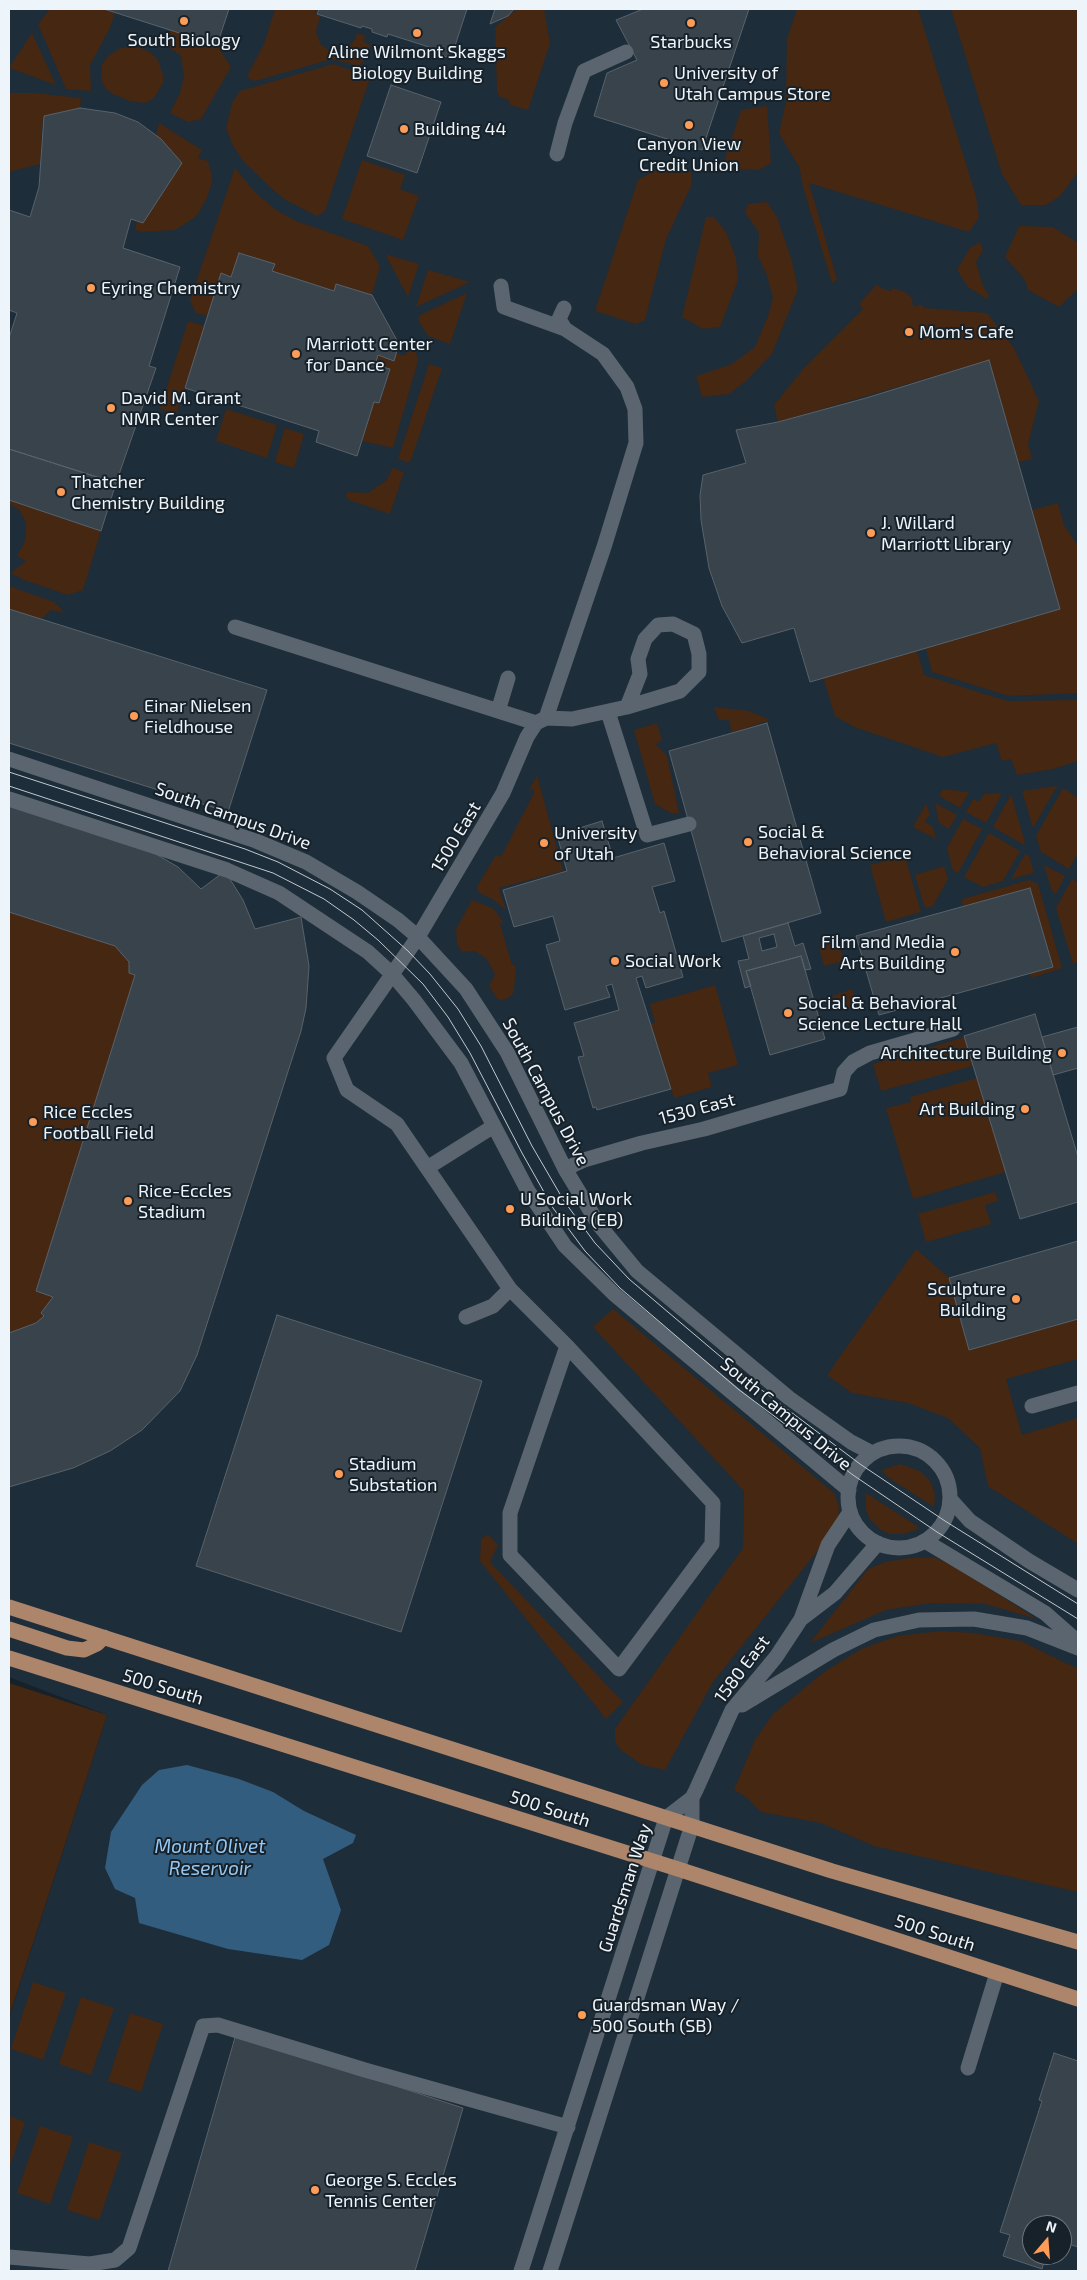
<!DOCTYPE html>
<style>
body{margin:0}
#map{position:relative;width:1087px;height:2280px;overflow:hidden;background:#172129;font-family:"Exo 2",sans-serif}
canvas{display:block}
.frame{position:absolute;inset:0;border:10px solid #edf4fa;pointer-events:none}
.north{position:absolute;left:1022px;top:2215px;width:50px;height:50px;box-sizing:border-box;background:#172129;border:1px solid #6d757d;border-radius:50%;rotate:18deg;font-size:14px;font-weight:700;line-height:20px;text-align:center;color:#edf4fa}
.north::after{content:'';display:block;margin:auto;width:18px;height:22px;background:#fd9c56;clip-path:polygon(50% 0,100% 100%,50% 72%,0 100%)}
</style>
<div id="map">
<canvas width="1087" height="2280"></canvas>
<div class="frame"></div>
<div class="north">N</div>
</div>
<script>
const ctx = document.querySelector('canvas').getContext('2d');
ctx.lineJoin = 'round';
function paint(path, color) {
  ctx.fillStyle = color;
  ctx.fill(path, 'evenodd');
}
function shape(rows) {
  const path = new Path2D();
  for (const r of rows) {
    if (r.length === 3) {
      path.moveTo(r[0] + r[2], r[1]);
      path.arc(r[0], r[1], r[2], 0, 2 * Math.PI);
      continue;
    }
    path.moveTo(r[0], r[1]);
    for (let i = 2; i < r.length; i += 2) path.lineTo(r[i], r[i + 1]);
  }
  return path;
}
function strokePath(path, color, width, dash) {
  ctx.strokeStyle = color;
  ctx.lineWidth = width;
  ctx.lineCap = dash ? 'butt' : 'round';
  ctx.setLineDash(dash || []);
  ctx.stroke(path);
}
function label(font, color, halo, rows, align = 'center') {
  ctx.font = font + ' "Exo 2",sans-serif';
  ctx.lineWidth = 4;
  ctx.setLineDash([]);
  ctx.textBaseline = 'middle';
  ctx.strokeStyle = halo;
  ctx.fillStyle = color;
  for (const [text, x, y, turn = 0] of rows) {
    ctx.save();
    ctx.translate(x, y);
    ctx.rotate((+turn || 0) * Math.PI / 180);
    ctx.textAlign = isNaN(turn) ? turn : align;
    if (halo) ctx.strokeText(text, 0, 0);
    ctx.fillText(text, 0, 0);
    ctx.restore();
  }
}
const built = shape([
 [9,9,1078,9,1078,2271,9,2271,9,2018,107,1715,9,1677],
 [1032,2225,1062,2225,1062,2255,1032,2255]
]);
const green = shape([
 [50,9,104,9,115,12,110,28,90,65,91,91,66,89,38,24],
 [275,9,317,9,315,14,320,16,316,32,321,45,332,52,344,51,355,40,357,33,365,36,364,42,370,45,366,58,359,66,332,59,255,81,249,79,248,74,264,44],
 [517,9,544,9,550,43,528,110,510,105,510,101,499,96,497,92,495,27],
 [797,9,918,9,976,196,979,217,969,232,809,183,837,279,832,283,803,187,799,165,797,164,779,133,786,102,787,39],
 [951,9,1078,9,1078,172,1060,196,1046,205,1021,205,1002,174],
 [170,30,217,45,231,67,201,119,188,122,170,113,180,93,184,76,181,56,165,44],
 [32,33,56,85,9,68],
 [134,45,150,52,158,60,163,75,163,82,158,92,153,99,145,103,130,101,113,94,106,89,101,79,102,65,108,56,121,48],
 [333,64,369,76,370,78,325,211,317,216,284,199,268,185,244,162,232,144,226,128,232,103,240,91],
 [9,93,34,93,81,98,80,108,43,116,40,164,9,172],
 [767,106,771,163,759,170,733,169,724,162,741,110],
 [159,123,202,150,198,158,208,161,212,176,211,186,206,200,197,215,188,222,175,230,143,232,135,230],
 [362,160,405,175,400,189,419,196,403,240,342,219],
 [664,165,684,167,691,173,691,186,666,239,645,320,636,324,595,311,638,180],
 [235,168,255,192,276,210,296,221,368,246,380,266,372,295,337,284,334,291,272,271,274,264,239,253,231,277,222,273,208,316,196,313,190,300],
 [767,202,777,217,792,261,798,289,772,354,747,380,729,394,702,397,696,376,732,364,755,347,768,316,773,298,767,276,758,256,759,233,745,212,748,204],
 [706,217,714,217,726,232,736,258,738,280,720,327,703,329,682,317],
 [1019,226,1053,227,1078,243,1078,289,1059,307,1028,290,1025,280,1005,257],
 [980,242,983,250,976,262,982,283,989,297,987,299,968,287,957,270,970,248],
 [385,254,419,264,408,297],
 [428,270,470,282,416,307],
 [877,284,883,289,891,291,892,288,905,292,913,299,912,304,915,307,920,304,924,308,987,313,1014,348,1039,401,1028,444,1032,459,1018,462,989,360,778,422,774,405,804,368,863,309,859,304],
 [467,293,450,344,428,336,418,320,420,315],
 [188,321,205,326,176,414,160,409],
 [408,349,416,352,418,361,393,448,362,441,374,402,380,403,390,370,375,365,378,355,394,360,396,353,405,356],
 [429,364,442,368,410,463,398,459],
 [226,409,277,425,267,458,216,441],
 [285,428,304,434,294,468,275,462],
 [392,468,404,472,390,514,349,500,345,495,349,492,368,493,387,480],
 [9,500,101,531,83,590,68,595,24,580,11,573,26,561,17,556,26,539,26,523,19,510,9,503],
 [1058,503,1064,525,1078,546,1078,693,1009,696,932,672,926,648,1060,609,1032,510],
 [9,586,54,602,65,613,51,610,41,619,9,609],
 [917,651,924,675,1007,701,1078,700,1078,761,1053,769,1017,775,1011,759,1002,761,996,743,943,757,854,727,835,716,823,677],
 [714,707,749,711,770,720,732,733,729,720,719,720],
 [657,723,662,740,656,744,667,756,679,813,671,813,655,804,634,730],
 [537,775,563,871,499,888,506,910,494,900,478,892,477,887,496,855,501,857,535,791,530,789],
 [1057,786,1033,828,1022,791],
 [1063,788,1078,798,1078,853,1069,869,1041,852,1036,836],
 [943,789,969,792,960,808,939,796],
 [1002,793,986,823,966,812,973,799,979,802,984,794],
 [1011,794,1025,842,1024,845,993,827],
 [9,803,149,850,178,867,201,889,225,871,243,900,255,929,301,917,309,966,306,1008,301,1031,197,1355,180,1391,110,1451,73,1468,9,1487],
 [935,803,957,815,949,829,939,823],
 [926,804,930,814,925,822,933,827,936,839,913,827],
 [963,819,982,829,958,873,953,871,947,848],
 [989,833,1020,851,1003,881,983,887,964,877],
 [1025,854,1029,856,1034,873,1011,879],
 [905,856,921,912,886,922,870,865],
 [1044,865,1065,876,1056,894,1052,891],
 [944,866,948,879,933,906,925,908,915,875],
 [1072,879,1078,883,1078,962,1073,964,1056,908],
 [1029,880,1038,884,1062,968,1031,978,1030,973,1053,967,1030,888,963,907,962,899],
 [472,900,494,909,503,922,500,924,512,965,515,964,516,972,513,994,506,999,498,1000,489,986,495,975,487,959,475,951,462,952,457,944,456,929],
 [838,941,844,961,824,966,819,947],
 [715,985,738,1065,708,1073,712,1087,674,1098,651,1024,655,1023,650,1004],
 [852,989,857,1005,837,1012,832,996],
 [965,1037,973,1066,881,1091,873,1064],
 [977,1078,1006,1172,913,1199,886,1108,911,1102,910,1097],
 [995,1192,998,1201,985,1205,991,1224,926,1242,918,1214],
 [916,1249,949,1278,969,1350,1078,1319,1078,1359,1006,1379,1022,1435,1078,1418,1078,1544,988,1486,980,1448,948,1418,908,1403,852,1393,827,1375],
 [613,1309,834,1493,839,1506,838,1525,713,1682,665,1770,642,1765,621,1750,615,1742,615,1729,743,1548,744,1491,593,1327],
 [900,1464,920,1471,931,1482,935,1496,934,1507,886,1476,882,1470],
 [866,1493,920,1528,905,1534,890,1534,881,1530,869,1518,866,1510],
 [488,1534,498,1545,490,1562,623,1702,606,1719,480,1561,481,1539],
 [934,1557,952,1565,1037,1619,985,1604,931,1603,886,1610,810,1643,868,1569,885,1562,909,1558],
 [941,1631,974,1633,1021,1641,1078,1669,1078,1892,874,1846,821,1823,761,1812,747,1798,734,1790,755,1740,773,1714,824,1672,861,1649,897,1636],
 [9,1683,107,1715,9,2017],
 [33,1982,66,1993,43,2060,11,2049],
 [81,1997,114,2008,91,2075,59,2064],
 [130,2013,163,2024,141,2092,108,2081],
 [9,2116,25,2122,9,2169],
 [40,2126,73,2137,50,2204,17,2193],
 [89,2142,122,2153,99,2220,67,2210]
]);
const water = shape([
 [187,1765,239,1779,273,1792,304,1811,356,1835,353,1843,323,1859,341,1910,329,1945,302,1960,228,1949,139,1923,135,1898,115,1889,105,1868,111,1832,142,1785,159,1770]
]);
const building = shape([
 [104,9,229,9,217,45,104,9],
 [319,9,467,9,451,58,427,51,429,47,388,34,387,37,372,32,372,29,362,26,361,28,317,14,319,9],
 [495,9,514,9,508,16,490,24,495,9],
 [643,9,749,9,702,150,594,116,607,73,637,60,616,20,643,9],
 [391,85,441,102,417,173,367,156,391,85],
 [80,108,115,113,138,122,161,139,182,163,143,223,131,219,123,248,180,267,149,366,156,368,116,483,9,449,9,338,17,313,9,310,9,210,30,217,39,187,44,116,80,108],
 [239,253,275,264,272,271,334,291,336,284,372,295,399,344,394,361,378,355,375,365,390,369,379,403,374,402,357,456,316,442,319,431,185,388,221,273,231,277,239,253],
 [989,360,1060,609,810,682,794,628,742,643,722,606,709,568,701,520,700,495,703,475,746,463,736,430,778,422,866,398,989,360],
 [9,449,116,483,101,531,9,500,9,449],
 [9,609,267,690,228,812,9,743,9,609],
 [767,723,821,913,722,942,669,751,767,723],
 [9,803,149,850,178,867,201,889,225,871,243,900,255,929,301,917,309,966,306,1008,301,1031,197,1355,180,1391,142,1430,110,1451,73,1468,9,1487,9,1333,36,1323,44,1316,41,1313,53,1297,36,1291,135,975,129,973,129,962,115,946,9,912,9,803],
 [602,821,613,858,664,843,675,881,652,887,660,913,664,911,683,977,646,988,642,976,636,978,671,1089,597,1110,596,1107,593,1108,578,1057,584,1056,574,1023,619,1010,612,984,606,986,610,997,565,1010,546,945,560,941,553,916,514,927,503,890,567,871,557,835,602,821],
 [1030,888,1053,967,879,1015,856,936,1030,888],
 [788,923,795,946,803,943,811,969,805,970,801,956,746,971,751,986,745,988,738,961,749,959,743,936,788,923],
 [774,934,777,947,762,951,759,938,774,934],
 [801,956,825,1039,770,1055,746,971,801,956],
 [1035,1014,1078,1157,1078,1202,1020,1219,964,1036,1035,1014],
 [1078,1027,1078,1068,1053,1075,1042,1037,1078,1027],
 [1078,1241,1078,1319,969,1350,949,1278,1078,1241],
 [277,1315,482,1381,401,1632,196,1566,277,1315],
 [236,2034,463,2108,415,2271,168,2271,236,2034],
 [1054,2053,1078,2061,1078,2247,1062,2242,1062,2225,1032,2225,1032,2255,1046,2255,1042,2269,1003,2256,1010,2235,1000,2232,1042,2101,1039,2100,1054,2053]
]);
const minor = shape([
 [557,154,565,123,584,71,626,52],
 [501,286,504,307,565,329],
 [235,627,536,723],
 [498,711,508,678],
 [608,712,647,835,689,824],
 [546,718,536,723,527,737,503,793,418,937,334,1058,347,1090,397,1124,510,1289,567,1346,713,1503,712,1544,619,1669,510,1555,510,1513,567,1346],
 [546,718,604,547,636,443,635,409,627,387,603,354,565,329,559,319,564,308],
 [546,718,572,719,627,707,680,691,699,672,699,654,694,634,673,624,658,625,645,639,638,659,640,674,627,707],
 [9,759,256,841,306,862,357,892,398,920,418,937,466,989,507,1052,565,1169,599,1225,637,1271,789,1398,851,1442,872,1453],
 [9,799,227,870,279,893,368,952,392,974,414,1000,461,1063,528,1191,565,1246,614,1294,849,1490],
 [427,1168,494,1126],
 [565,1169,584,1160,642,1143,704,1129,840,1089,844,1072,853,1062,870,1053,953,1029],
 [466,1317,493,1306,510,1289],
 [1032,1406,1078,1393],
 [899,1497,51],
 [951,1500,970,1521,1029,1561,1078,1590],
 [925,1541,1045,1613,1078,1642],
 [801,1619,835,1593,878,1543],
 [742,1705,833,1650,874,1630,919,1620,974,1619,1027,1628,1078,1648],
 [968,2068,997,1973],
 [9,2257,90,2264,115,2260,129,2248,203,2026,218,2025,365,2070,568,2127],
 [521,2271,666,1818,692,1798],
 [550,2271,692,1825,692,1798,696,1790,732,1710,776,1657,801,1619,828,1545,850,1512]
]);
const major = shape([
 [9,1607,832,1871,1078,1942],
 [9,1629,67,1648,84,1650,97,1644,104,1637],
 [9,1658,678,1869,1078,1999]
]);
const tram = shape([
 [9,772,245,849,278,862,330,889,362,910,408,951,430,974,458,1009,481,1046,532,1146,564,1201,595,1243,629,1279,747,1379,860,1464,945,1521,1078,1604],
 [9,786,273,873,324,899,354,920,378,940,423,984,448,1017,470,1053,522,1153,553,1208,585,1251,620,1288,738,1389,853,1475,937,1532,1078,1619]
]);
const markers = [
 [184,21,5,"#fd9c56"],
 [691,23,5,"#fd9c56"],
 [417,33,5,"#fd9c56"],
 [664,83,5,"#fd9c56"],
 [689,125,5,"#fd9c56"],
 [404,129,5,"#fd9c56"],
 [91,288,5,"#fd9c56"],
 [909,332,5,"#fd9c56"],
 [296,354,5,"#fd9c56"],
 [111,408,5,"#fd9c56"],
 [61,492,5,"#fd9c56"],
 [871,533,5,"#fd9c56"],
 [134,716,5,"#fd9c56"],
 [748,842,5,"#fd9c56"],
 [544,843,5,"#fd9c56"],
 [955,952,5,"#fd9c56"],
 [615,961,5,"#fd9c56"],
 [788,1013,5,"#fd9c56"],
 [1062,1053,5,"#fd9c56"],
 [1025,1109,5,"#fd9c56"],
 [33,1122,5,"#fd9c56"],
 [128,1201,5,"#fd9c56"],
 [510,1209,5,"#fd9c56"],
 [1016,1299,5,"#fd9c56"],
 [339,1474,5,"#fd9c56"],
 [582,2015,5,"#fd9c56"],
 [315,2190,5,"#fd9c56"]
];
const poiNames = [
 ["South Biology",184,40,"center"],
 ["Starbucks",691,42,"center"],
 ["Aline Wilmont Skaggs",417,52,"center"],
 ["Biology Building",417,73,"center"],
 ["University of",674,73],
 ["Utah Campus Store",674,94],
 ["Building 44",414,129],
 ["Canyon View",689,144,"center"],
 ["Credit Union",689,165,"center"],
 ["Eyring Chemistry",101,288],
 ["Mom's Cafe",919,332],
 ["Marriott Center",306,344],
 ["for Dance",306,365],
 ["David M. Grant",121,398],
 ["NMR Center",121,419],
 ["Thatcher",71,482],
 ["Chemistry Building",71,503],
 ["J. Willard",881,523],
 ["Marriott Library",881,544],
 ["Einar Nielsen",144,706],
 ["Fieldhouse",144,727],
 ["Social &",758,832],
 ["Behavioral Science",758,853],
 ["University",554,833],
 ["of Utah",554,854],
 ["Film and Media",945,942,"right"],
 ["Arts Building",945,963,"right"],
 ["Social Work",625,961],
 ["Social & Behavioral",798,1003],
 ["Science Lecture Hall",798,1024],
 ["Architecture Building",1052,1053,"right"],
 ["Art Building",1015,1109,"right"],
 ["Rice Eccles",43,1112],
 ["Football Field",43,1133],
 ["Rice-Eccles",138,1191],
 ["Stadium",138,1212],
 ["U Social Work",520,1199],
 ["Building (EB)",520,1220],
 ["Sculpture",1006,1289,"right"],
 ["Building",1006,1310,"right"],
 ["Stadium",349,1464],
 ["Substation",349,1485],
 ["Guardsman Way /",592,2005],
 ["500 South (SB)",592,2026],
 ["George S. Eccles",325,2180],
 ["Tennis Center",325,2201]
];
const streetNames = [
 ["South Campus Drive",233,816,20],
 ["1500 East",456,837,-59],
 ["South Campus Drive",546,1092,62],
 ["1530 East",697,1109,-15],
 ["South Campus Drive",786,1414,40],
 ["1580 East",742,1669,-53],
 ["500 South",163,1687,17],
 ["500 South",550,1809,18],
 ["Guardsman Way",625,1888,-72],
 ["500 South",935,1933,18]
];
const waterNames = [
 ["Mount Olivet",210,1847],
 ["Reservoir",210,1869]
];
paint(built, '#1d2d39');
paint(green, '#452712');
paint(water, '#335d7e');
paint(building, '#38434c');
strokePath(building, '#57626c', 1);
strokePath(minor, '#5a656f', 15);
strokePath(major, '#ac856b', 15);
strokePath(tram, '#c1c9cf', 1);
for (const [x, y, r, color] of markers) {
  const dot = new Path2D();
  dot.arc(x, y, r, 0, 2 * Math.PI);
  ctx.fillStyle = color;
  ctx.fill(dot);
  strokePath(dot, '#172129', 2);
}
label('18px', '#edf4fa', '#172129', poiNames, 'left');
label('18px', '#edf4fa', '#172129', streetNames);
label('italic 19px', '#95c8f3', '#172129', waterNames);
</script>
